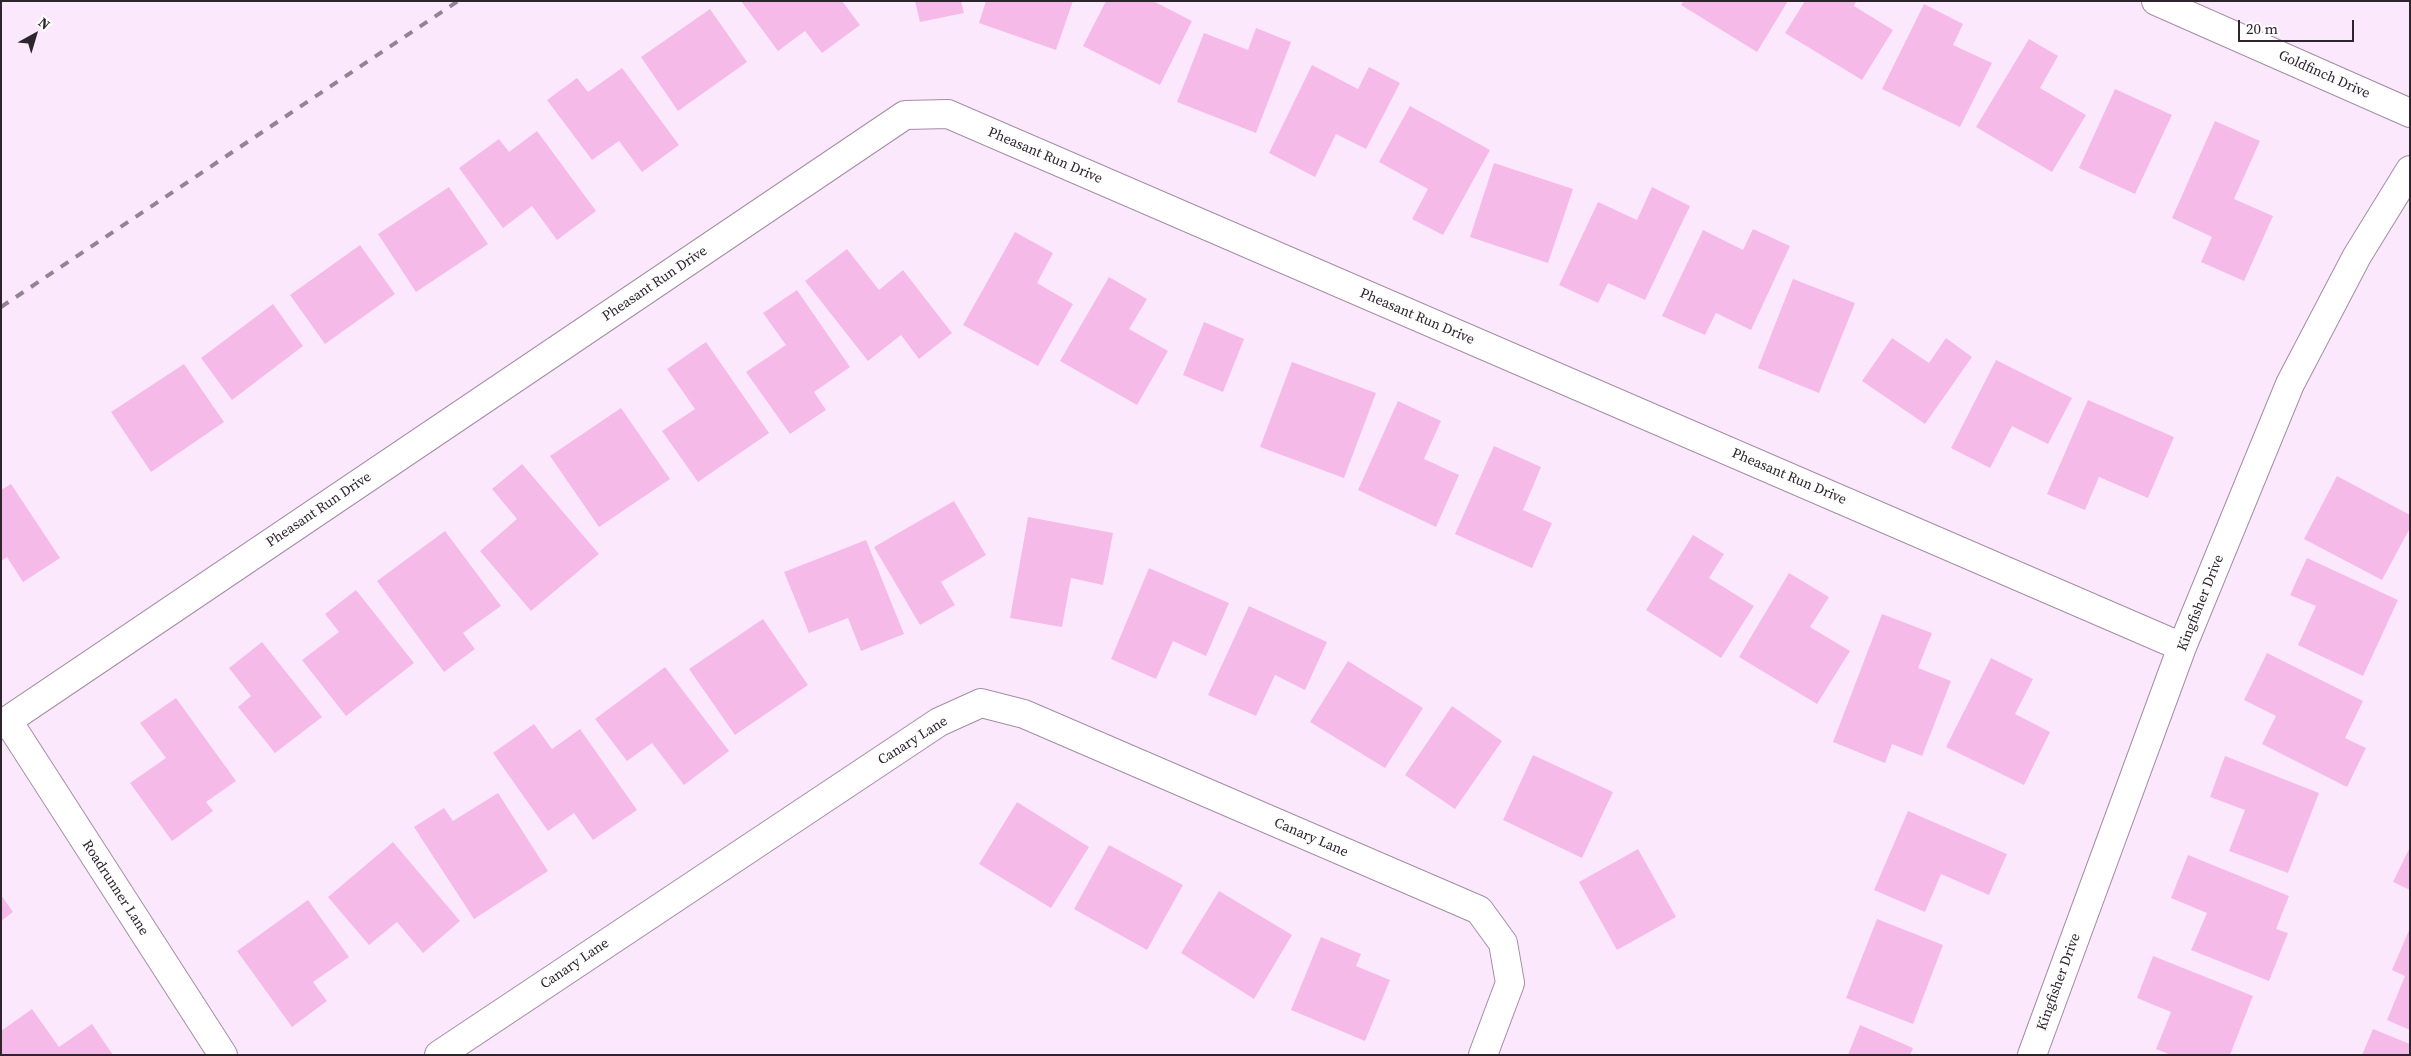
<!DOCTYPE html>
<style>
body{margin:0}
#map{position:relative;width:2411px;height:1056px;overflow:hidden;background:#fce8fd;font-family:"Source Serif 4",serif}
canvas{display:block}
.frame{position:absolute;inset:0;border:2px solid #2d242d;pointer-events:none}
.north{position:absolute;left:10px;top:10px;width:50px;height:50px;-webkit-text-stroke:4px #fdfdfd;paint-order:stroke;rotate:39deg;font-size:14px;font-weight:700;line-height:20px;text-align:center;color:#2d242d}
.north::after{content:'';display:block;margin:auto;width:18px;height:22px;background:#2d242d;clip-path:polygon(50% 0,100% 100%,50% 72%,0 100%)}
.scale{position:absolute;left:2238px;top:20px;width:116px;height:22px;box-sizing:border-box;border:2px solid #2d242d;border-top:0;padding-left:6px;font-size:15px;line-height:18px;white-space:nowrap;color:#2d242d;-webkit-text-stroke:4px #fdfdfd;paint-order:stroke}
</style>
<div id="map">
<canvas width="2411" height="1056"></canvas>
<div class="frame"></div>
<div class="north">N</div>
<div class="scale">20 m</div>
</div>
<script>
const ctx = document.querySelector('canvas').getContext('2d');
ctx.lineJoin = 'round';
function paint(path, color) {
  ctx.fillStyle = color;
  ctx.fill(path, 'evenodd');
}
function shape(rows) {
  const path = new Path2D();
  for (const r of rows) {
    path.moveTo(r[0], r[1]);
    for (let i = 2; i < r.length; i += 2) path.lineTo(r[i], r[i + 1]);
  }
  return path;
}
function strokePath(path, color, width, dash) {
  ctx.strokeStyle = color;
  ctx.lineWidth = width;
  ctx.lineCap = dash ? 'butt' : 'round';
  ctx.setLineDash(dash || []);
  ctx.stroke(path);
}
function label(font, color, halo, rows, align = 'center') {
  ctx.font = font + ' "Source Serif 4",serif';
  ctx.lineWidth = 4;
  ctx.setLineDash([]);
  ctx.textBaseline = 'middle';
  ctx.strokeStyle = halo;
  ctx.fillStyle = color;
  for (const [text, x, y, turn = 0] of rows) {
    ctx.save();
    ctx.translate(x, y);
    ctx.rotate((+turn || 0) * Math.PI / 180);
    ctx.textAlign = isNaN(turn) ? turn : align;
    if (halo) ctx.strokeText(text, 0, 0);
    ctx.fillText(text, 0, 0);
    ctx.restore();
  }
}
const building = shape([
 [741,1,842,1,860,25,822,53,805,31,778,51],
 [915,1,961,1,964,13,920,22],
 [986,1,1073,1,1056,50,979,23],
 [1106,1,1153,1,1192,21,1160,85,1083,46],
 [1684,1,1788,1,1757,52,1681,5],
 [1805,1,1856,1,1854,6,1893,30,1862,80,1785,33],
 [1924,4,1963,24,1953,45,1992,63,1960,127,1882,89],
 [710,9,747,62,678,111,641,57],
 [1256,28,1291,42,1256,133,1177,102,1204,33,1248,50],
 [2029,39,2058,56,2040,88,2086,115,2052,172,1976,127],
 [1312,65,1358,89,1369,67,1400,83,1366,149,1336,134,1315,177,1269,153],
 [622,68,679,145,642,172,619,141,592,160,547,100,577,78,588,92],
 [2115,89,2172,115,2135,194,2079,168],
 [1410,106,1490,150,1443,235,1412,219,1428,189,1379,162],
 [2215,121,2260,141,2234,199,2273,216,2244,281,2201,262,2212,237,2172,218],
 [537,131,596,211,557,240,532,206,503,228,459,168,499,139,509,152],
 [1494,163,1573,189,1548,263,1470,237],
 [449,187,488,244,416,292,378,234],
 [1652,187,1690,206,1645,300,1608,283,1598,303,1559,285,1598,202,1637,220],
 [1753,229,1790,246,1751,330,1716,313,1705,335,1662,316,1703,230,1743,250],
 [1015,232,1053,253,1037,283,1073,304,1038,366,963,325],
 [360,245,395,294,325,344,290,295],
 [847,249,879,290,903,270,952,333,919,359,901,335,868,361,805,281],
 [1109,277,1147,299,1129,329,1168,351,1137,405,1060,361],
 [1793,279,1855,303,1819,393,1758,368],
 [797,290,850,367,814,392,826,410,790,434,746,372,786,345,763,313],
 [273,304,303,346,232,400,201,358],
 [1204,322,1244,339,1223,392,1183,375],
 [1892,338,1929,363,1946,338,1972,357,1925,424,1862,381],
 [706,342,769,433,698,482,662,431,695,409,667,369],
 [1996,360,2072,398,2048,444,2012,426,1990,468,1951,448],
 [1292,362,1376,393,1344,478,1260,447],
 [184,364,224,422,151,472,111,412],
 [2088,400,2174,437,2148,498,2099,477,2085,510,2047,494],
 [1398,401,1441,421,1424,459,1459,475,1436,527,1358,490],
 [621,408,670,479,599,527,550,456],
 [1494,446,1541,467,1523,510,1552,523,1532,568,1455,534],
 [522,464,599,554,531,611,480,551,517,519,492,489],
 [2337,476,2410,515,2410,528,2382,580,2304,539],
 [11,484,60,558,23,582,7,557,1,561,1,490],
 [954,501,986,555,941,582,955,605,920,625,874,547],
 [1028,517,1113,533,1103,585,1071,578,1062,627,1010,618],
 [445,531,501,606,463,633,475,649,444,672,377,581],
 [1693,535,1724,554,1709,578,1754,606,1721,658,1646,610],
 [866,540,904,634,861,651,848,618,809,633,784,572],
 [2307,558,2398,600,2363,676,2298,645,2316,606,2290,595],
 [1149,568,1229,603,1206,656,1173,641,1156,679,1111,659],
 [1789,573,1829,597,1810,627,1850,651,1817,704,1739,657],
 [356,590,414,663,346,716,302,660,339,632,325,614],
 [1249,606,1327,642,1305,690,1275,675,1256,716,1208,695],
 [1882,614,1932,633,1918,668,1951,681,1922,756,1892,744,1885,763,1833,742],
 [763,619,808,685,735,735,689,669],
 [262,642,322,717,275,753,238,707,251,696,229,668],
 [2267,653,2363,701,2345,738,2366,748,2347,787,2262,744,2276,716,2244,700],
 [1991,658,2033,679,2015,714,2050,732,2024,785,1946,747],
 [1348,661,1423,708,1385,768,1310,722],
 [665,667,729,751,684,785,652,743,627,761,595,719],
 [176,698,236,781,206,802,213,811,172,841,130,783,166,758,140,723],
 [1452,706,1502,741,1455,809,1405,775],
 [534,724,552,749,580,729,637,810,593,840,574,813,548,831,493,753],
 [1533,755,1613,792,1582,858,1503,820],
 [2225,756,2319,793,2288,873,2229,851,2245,810,2210,797],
 [498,793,548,871,474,919,414,827,444,808,453,821],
 [1017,802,1089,847,1051,908,979,864],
 [1908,811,2007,854,1989,895,1941,874,1925,912,1874,890],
 [393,842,460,921,423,953,397,922,369,945,328,897],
 [1109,845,1183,885,1147,950,1074,909],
 [2410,847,2410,890,2393,882],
 [1638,849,1676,917,1617,950,1579,882],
 [2188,855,2289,896,2276,929,2288,933,2269,981,2191,950,2207,913,2171,898],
 [1219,891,1292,935,1254,999,1181,953],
 [1,895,13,912,1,921],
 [308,900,349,957,313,982,327,1001,292,1027,237,951],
 [1877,919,1943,945,1913,1024,1846,998],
 [2410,928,2410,1030,2387,1020,2405,976,2392,970],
 [1321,937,1361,954,1356,966,1390,980,1365,1041,1291,1010],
 [2153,956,2253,996,2230,1055,2171,1055,2156,1049,2171,1012,2137,998],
 [32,1009,59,1047,92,1024,113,1055,1,1055,1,1031],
 [1860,1025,1913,1048,1910,1055,1848,1055],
 [2373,1029,2410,1044,2410,1055,2362,1055]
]);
const minor = shape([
 [2156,1,2410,113],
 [8,721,223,1055],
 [1,725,905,115,948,114,2182,647],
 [439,1055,939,722,981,703,1024,714,1479,910,1503,943,1510,983,1483,1055],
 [2032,1055,2182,647,2290,384,2357,256,2410,170]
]);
const rail = shape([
 [1,307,458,1]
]);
const streetNames = [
 ["Goldfinch Drive",2324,75,24],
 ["Pheasant Run Drive",1045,156,23],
 ["Pheasant Run Drive",655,284,-34],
 ["Pheasant Run Drive",1417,317,23],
 ["Pheasant Run Drive",1789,477,23],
 ["Pheasant Run Drive",319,510,-34],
 ["Kingfisher Drive",2201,603,-68],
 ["Canary Lane",913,741,-32],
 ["Canary Lane",1311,838,23],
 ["Roadrunner Lane",115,888,57],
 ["Canary Lane",575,964,-34],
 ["Kingfisher Drive",2059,982,-70]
];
paint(building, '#f6bae9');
strokePath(minor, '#a38da4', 30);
strokePath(minor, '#fff', 28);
strokePath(rail, '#928493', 4, [9, 9]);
label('14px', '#2d242d', '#fdfdfd', streetNames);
</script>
